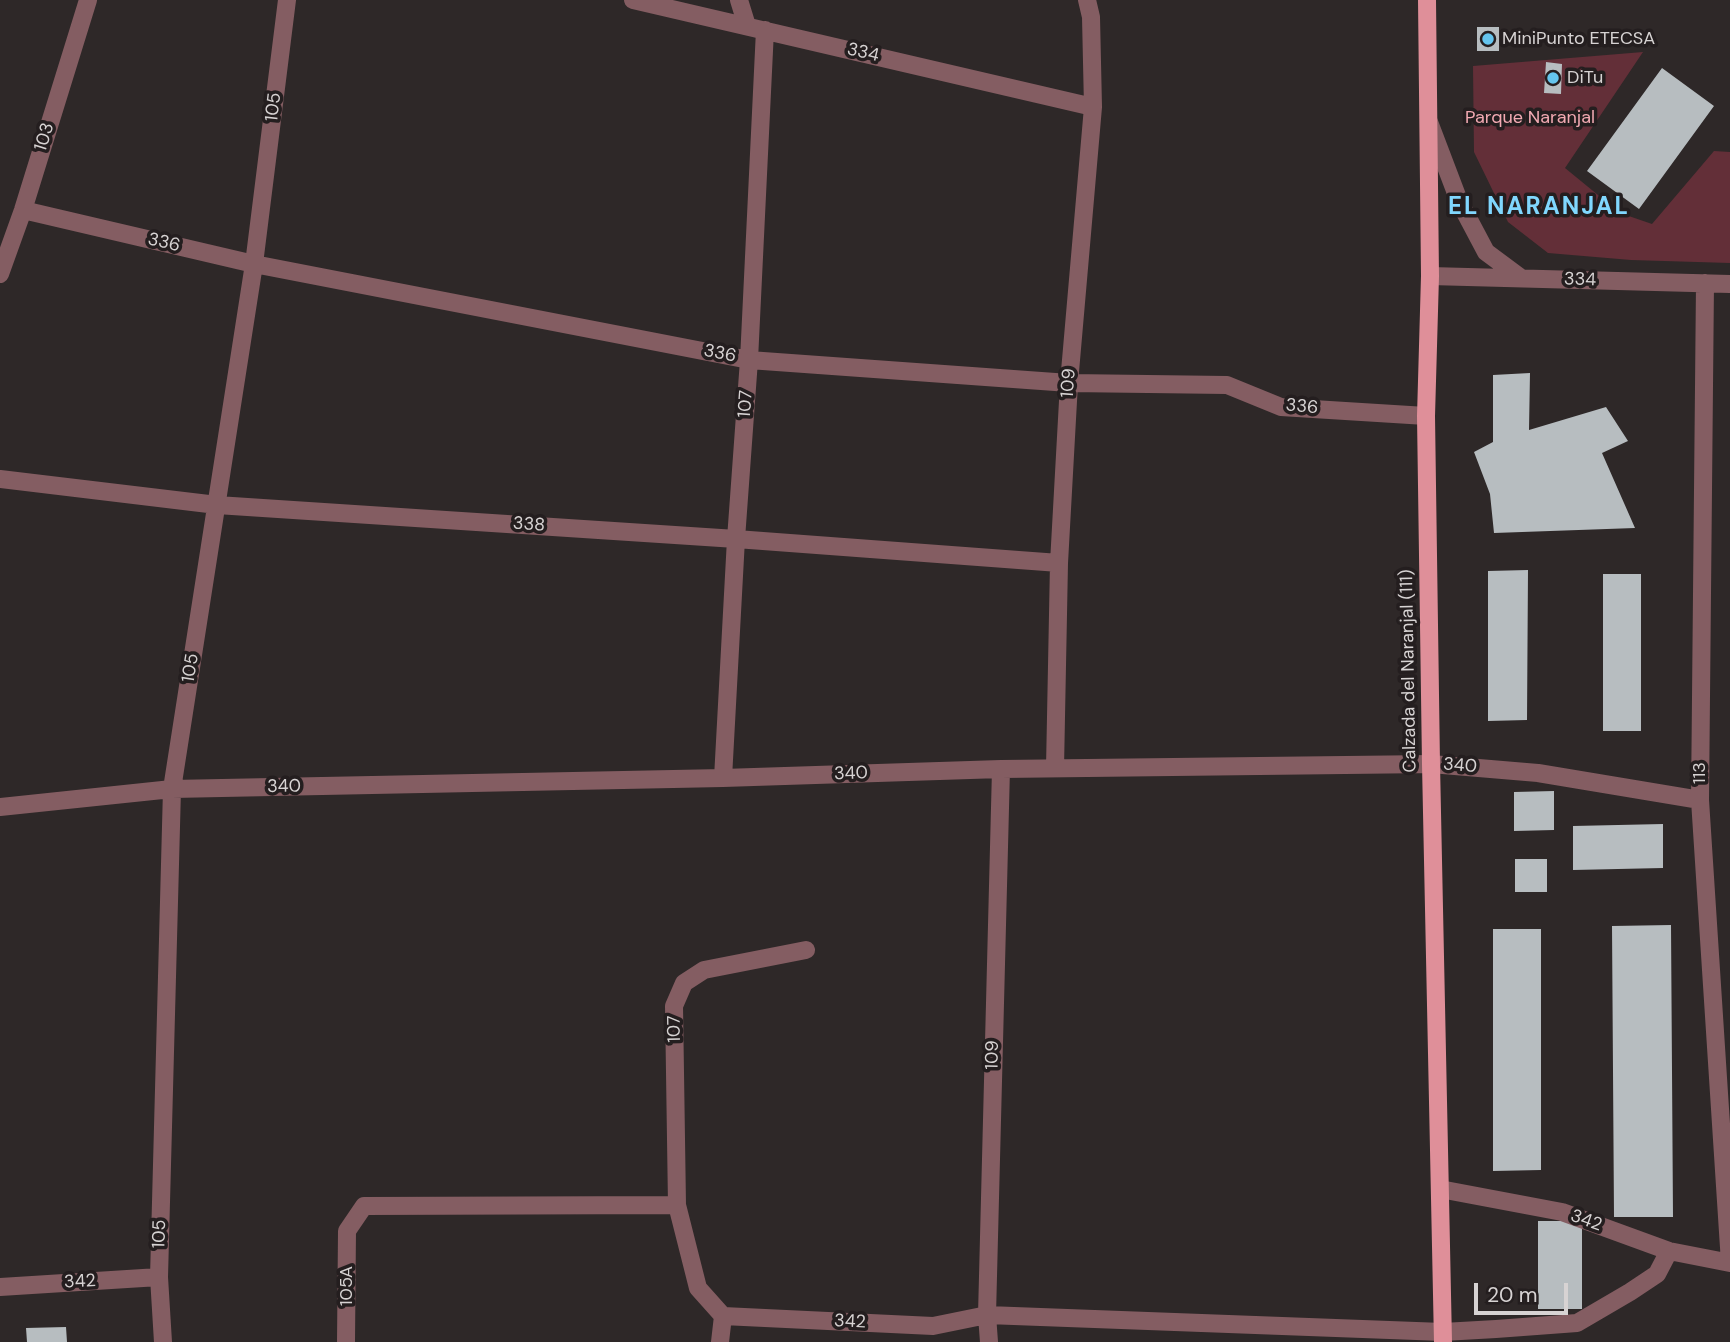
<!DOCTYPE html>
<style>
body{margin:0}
#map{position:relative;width:1730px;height:1342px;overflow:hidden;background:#2e2828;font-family:"DM Sans",sans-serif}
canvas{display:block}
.scale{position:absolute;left:1474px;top:1283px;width:94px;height:32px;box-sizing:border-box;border:4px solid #d7d3d3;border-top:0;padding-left:9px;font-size:21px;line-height:24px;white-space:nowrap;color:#d7d3d3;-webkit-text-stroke:5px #241e1f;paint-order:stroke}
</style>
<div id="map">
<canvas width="1730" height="1342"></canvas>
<div class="scale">20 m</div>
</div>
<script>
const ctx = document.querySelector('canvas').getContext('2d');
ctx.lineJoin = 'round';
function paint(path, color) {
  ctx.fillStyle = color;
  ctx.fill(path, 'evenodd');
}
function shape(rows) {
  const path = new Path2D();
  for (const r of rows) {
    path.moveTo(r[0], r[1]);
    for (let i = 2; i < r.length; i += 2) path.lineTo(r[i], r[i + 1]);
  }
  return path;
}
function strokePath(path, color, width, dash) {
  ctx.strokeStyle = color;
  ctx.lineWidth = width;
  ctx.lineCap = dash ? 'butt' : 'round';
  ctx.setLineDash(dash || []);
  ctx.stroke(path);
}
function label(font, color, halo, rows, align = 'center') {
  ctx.font = font + ' "DM Sans",sans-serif';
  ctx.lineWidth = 7;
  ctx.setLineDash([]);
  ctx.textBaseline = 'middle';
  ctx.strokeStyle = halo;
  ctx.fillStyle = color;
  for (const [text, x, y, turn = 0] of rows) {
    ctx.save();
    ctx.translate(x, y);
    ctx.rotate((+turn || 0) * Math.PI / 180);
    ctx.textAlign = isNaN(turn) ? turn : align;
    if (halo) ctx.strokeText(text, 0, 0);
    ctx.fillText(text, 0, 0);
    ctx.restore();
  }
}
const green = shape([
 [1643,52,1565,168,1620,213,1652,224,1714,151,1730,152,1730,263,1631,260,1548,253,1508,222,1474,152,1473,66]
]);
const building = shape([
 [1477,27,1499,27,1499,51,1477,51],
 [1546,62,1562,64,1561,94,1544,93],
 [1662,68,1714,106,1639,209,1587,171],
 [1530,373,1529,430,1606,407,1628,441,1602,453,1635,528,1494,533,1490,494,1474,452,1493,442,1493,375],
 [1528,570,1527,720,1488,721,1488,571],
 [1603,574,1641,574,1641,731,1603,731],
 [1554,791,1554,830,1514,831,1514,792],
 [1663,824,1663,868,1573,870,1573,826],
 [1515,859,1547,859,1547,892,1515,892],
 [1671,925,1673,1217,1614,1217,1612,926],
 [1493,929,1541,929,1541,1170,1493,1171],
 [1538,1221,1582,1221,1582,1309,1538,1309],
 [66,1327,67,1342,27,1342,26,1328]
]);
const minor = shape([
 [633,0,1093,107],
 [739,0,747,26],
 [1429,122,1459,201,1486,252,1521,278],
 [23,210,254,264,749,360,1069,383,1227,385,1281,407,1426,416],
 [0,274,23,210,88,0],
 [1430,276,1730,284],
 [1705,283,1700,800,1730,1263],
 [0,479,217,505,736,539,1059,563],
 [1055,768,1059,563,1069,383,1093,107,1091,17,1087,0],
 [723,778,736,539,749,360,765,30],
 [0,807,172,789,723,778,1001,769,1431,764,1538,773,1700,800],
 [806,950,704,970,684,983,674,1006,677,1205,698,1288,723,1316,933,1326,987,1315,1443,1332,1496,1329,1577,1323,1630,1292,1657,1274,1669,1251],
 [1440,1189,1562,1212,1669,1251,1730,1263],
 [0,1287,159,1277],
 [163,1342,159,1277,172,789,254,264,287,0],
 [346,1342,347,1231,364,1206,677,1205],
 [720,1342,723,1316],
 [989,1342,987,1315,1001,769]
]);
const major = shape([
 [1427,0,1430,276,1426,416,1431,764,1443,1342]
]);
const markers = [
 [1488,39,7,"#65c5ee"],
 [1553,78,7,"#65c5ee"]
];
const poiNames = [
 ["MiniPunto ETECSA",1502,39],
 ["DiTu",1567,78]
];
const streetNames = [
 ["334",863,53,13],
 ["105",274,107,-83],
 ["103",45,137,-73],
 ["336",164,243,13],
 ["334",1580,280,2],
 ["336",720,354,11],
 ["109",1069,383,-86],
 ["107",746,404,-86],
 ["336",1302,407,5],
 ["338",529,525,4],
 ["105",191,668,-81],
 ["Calzada del Naranjal (111)",1409,671,-91],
 ["340",1460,766,5],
 ["113",1700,773,-90],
 ["340",851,774,-2],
 ["340",284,787,-1],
 ["107",675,1029,-91],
 ["109",993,1055,-89],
 ["342",1586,1221,20],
 ["105",160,1234,-88],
 ["342",80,1282,-3],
 ["105A",347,1286,-90],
 ["342",850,1322,3]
];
const parkNames = [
 ["Parque Naranjal",1530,118]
];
const districtNames = [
 ["EL NARANJAL",1539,208]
];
paint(green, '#632f38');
paint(building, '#b7bdc0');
strokePath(minor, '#845d62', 18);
strokePath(major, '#df8f99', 18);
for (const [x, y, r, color] of markers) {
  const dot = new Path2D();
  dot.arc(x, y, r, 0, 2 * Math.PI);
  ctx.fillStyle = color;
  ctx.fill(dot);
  strokePath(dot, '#241e1f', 2.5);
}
label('18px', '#d7d3d3', '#241e1f', poiNames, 'left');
label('18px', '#d7d3d3', '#241e1f', streetNames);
label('18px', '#f3aab3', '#241e1f', parkNames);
ctx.letterSpacing = '2px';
label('bold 24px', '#80d7fe', '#241e1f', districtNames);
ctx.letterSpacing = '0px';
</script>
